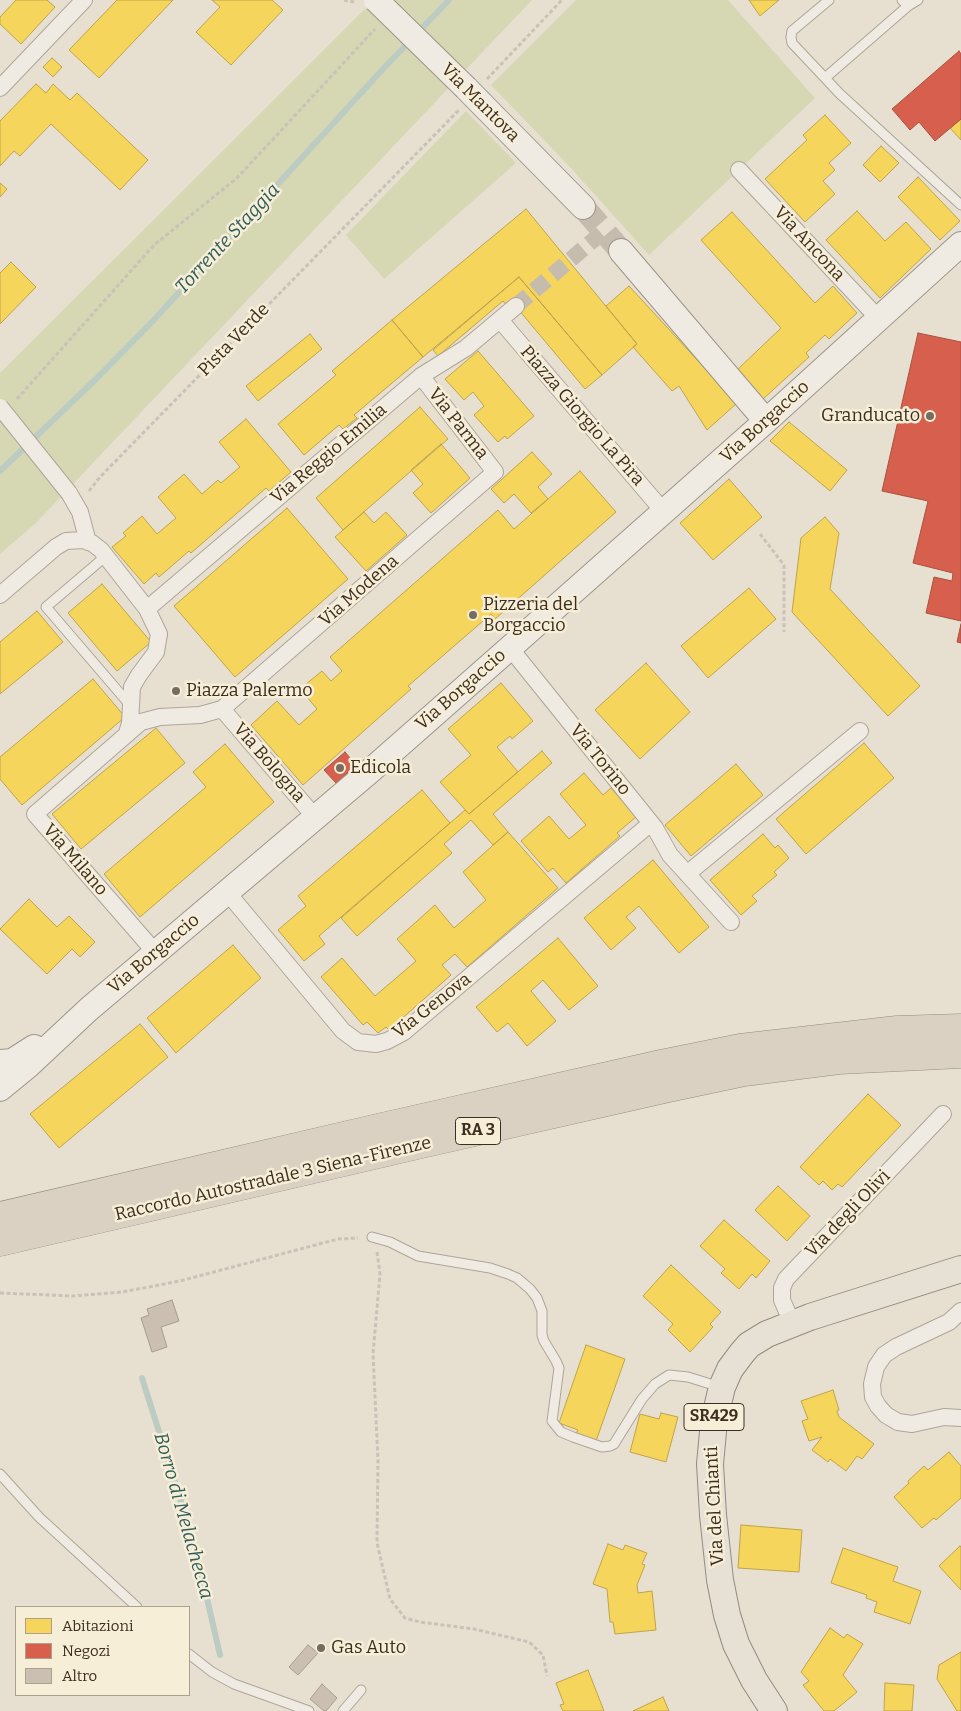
<!DOCTYPE html>
<style>
body{margin:0}
#map{position:relative;width:961px;height:1711px;overflow:hidden;background:#e7e0d1;font-family:Bitter,serif}
canvas{display:block}
.legend{position:absolute;left:15px;top:1606px;width:175px;height:90px;box-sizing:border-box;background:#f7eed8;border:1px solid #ada18e;margin:0;padding:6px 9px;list-style:none;font-size:15px;color:#3d2e20}
.legend li{display:flex;align-items:center;gap:10px;height:25px}
.legend b{width:25px;border:1px solid #ada18e}
</style>
<div id="map">
<canvas width="961" height="1711"></canvas>
<ul class="legend">
<li><b style="height:14px;background:#f6d55c"></b>Abitazioni</li>
<li><b style="height:14px;background:#d6604d"></b>Negozi</li>
<li><b style="height:14px;background:#cbbfb2"></b>Altro</li>
</ul>
</div>
<script>
const ctx = document.querySelector('canvas').getContext('2d');
ctx.lineJoin = 'round';
function paint(path, color) {
  ctx.fillStyle = color;
  ctx.fill(path, 'evenodd');
}
function shape(rows) {
  const path = new Path2D();
  for (const r of rows) {
    path.moveTo(r[0], r[1]);
    for (let i = 2; i < r.length; i += 2) path.lineTo(r[i], r[i + 1]);
  }
  return path;
}
function strokePath(path, color, width, dash) {
  ctx.strokeStyle = color;
  ctx.lineWidth = width;
  ctx.lineCap = dash ? 'butt' : 'round';
  ctx.setLineDash(dash || []);
  ctx.stroke(path);
}
function label(font, color, halo, rows, align = 'center') {
  ctx.font = font + ' Bitter,serif';
  ctx.lineWidth = 5;
  ctx.setLineDash([]);
  ctx.textBaseline = 'middle';
  ctx.strokeStyle = halo;
  ctx.fillStyle = color;
  for (const [text, x, y, turn = 0] of rows) {
    ctx.save();
    ctx.translate(x, y);
    ctx.rotate((+turn || 0) * Math.PI / 180);
    ctx.textAlign = isNaN(turn) ? turn : align;
    if (halo) ctx.strokeText(text, 0, 0);
    ctx.fillText(text, 0, 0);
    ctx.restore();
  }
}
const green = shape([
 [374,0,532,0,36,523,0,554,0,373],
 [576,0,728,0,815,98,649,255,571,168,491,85],
 [466,111,516,163,384,279,346,235]
]);
const homes = shape([
 [16,0,47,0,55,7,21,44,0,24,0,17,16,0],
 [117,0,173,0,99,78,69,50,117,0],
 [212,0,272,0,283,10,231,65,196,32,220,7,212,0],
 [749,0,779,0,760,16,749,0],
 [52,58,62,67,53,77,43,67,52,58],
 [36,84,46,93,53,84,70,100,77,93,148,160,120,190,51,124,20,156,14,151,0,166,0,121,36,84],
 [825,115,851,143,829,163,835,170,823,181,835,194,805,222,765,179,807,140,803,135,825,115],
 [961,119,961,140,950,128,961,119],
 [881,146,899,163,880,182,863,165,881,146],
 [918,177,960,221,940,240,898,197,918,177],
 [0,183,7,189,0,197,0,183],
 [526,209,637,344,602,375,519,277,423,357,392,320,526,209],
 [857,211,885,241,906,222,931,249,880,298,826,240,857,211],
 [732,212,815,303,833,286,857,313,829,339,825,335,806,353,809,357,762,400,736,371,781,328,701,240,732,212],
 [11,262,36,287,0,324,0,273,11,262],
 [519,277,602,375,585,389,513,303,508,307,503,301,438,356,433,350,519,277],
 [629,286,737,403,707,430,679,386,672,391,633,347,637,344,606,306,629,286],
 [392,320,423,357,354,415,357,418,343,429,339,425,304,455,278,424,336,375,332,371,392,320],
 [310,334,322,349,258,401,246,386,310,334],
 [478,351,534,416,507,439,505,436,498,442,474,415,484,406,473,392,464,400,445,379,478,351],
 [420,407,448,439,343,530,316,498,420,407],
 [246,419,291,472,269,491,266,488,191,553,189,551,159,577,156,573,144,584,112,547,126,536,123,533,142,516,157,534,176,518,158,497,184,474,202,494,218,480,221,483,240,467,219,442,246,419],
 [789,422,847,470,830,491,770,441,789,422],
 [441,444,470,478,431,513,413,493,423,484,411,470,441,444],
 [532,452,552,474,538,487,548,499,531,513,514,494,504,503,491,489,532,452],
 [580,471,616,512,495,619,491,614,408,686,411,689,303,785,251,725,277,701,299,725,317,709,300,689,322,671,331,681,342,671,330,657,498,510,514,529,580,471],
 [729,479,762,517,713,560,680,523,729,479],
 [287,508,348,579,235,677,174,606,287,508],
 [364,512,374,523,386,512,407,535,366,571,335,537,364,512],
 [825,517,839,533,830,589,920,686,888,716,792,612,801,538,825,517],
 [102,584,151,642,117,671,68,613,102,584],
 [749,588,776,619,708,678,681,646,749,588],
 [37,611,63,642,0,694,0,642,37,611],
 [646,663,690,712,640,759,595,710,646,663],
 [93,679,125,717,22,805,0,779,0,757,93,679],
 [501,683,533,721,512,739,510,736,497,747,518,772,469,814,440,782,471,755,448,729,501,683],
 [156,728,185,763,81,849,52,814,156,728],
 [864,743,894,778,806,854,776,819,864,743],
 [225,744,274,802,140,917,104,874,206,787,193,772,225,744],
 [542,751,552,763,493,814,508,832,493,845,471,820,444,844,452,853,357,936,341,918,465,810,469,814,542,751],
 [736,764,763,795,691,856,665,825,736,764],
 [584,773,603,795,611,788,636,817,617,833,620,836,566,883,553,868,548,872,521,841,549,816,569,839,586,825,560,794,584,773],
 [422,790,450,823,319,936,325,944,304,961,278,930,306,906,298,896,422,790],
 [508,832,558,888,467,967,455,954,442,965,451,975,389,1030,386,1027,378,1033,367,1022,363,1025,321,977,342,958,375,996,416,961,397,939,435,905,454,928,486,900,463,872,508,832],
 [763,834,775,848,778,845,789,858,774,872,777,875,752,896,757,901,741,915,710,880,763,834],
 [653,860,709,927,679,953,639,906,626,917,636,928,611,950,584,918,653,860],
 [29,899,57,927,69,916,95,942,80,957,72,949,47,974,0,929,29,899],
 [558,938,598,986,569,1010,543,980,531,991,556,1021,527,1046,508,1023,497,1032,476,1007,558,938],
 [233,945,261,978,176,1053,147,1018,233,945],
 [140,1024,168,1057,59,1148,30,1114,140,1024],
 [868,1094,901,1125,842,1187,838,1184,832,1190,823,1181,819,1185,800,1167,868,1094],
 [778,1186,810,1216,787,1241,755,1210,778,1186],
 [724,1220,770,1261,756,1278,752,1274,739,1289,721,1273,725,1269,700,1246,724,1220],
 [671,1265,721,1312,710,1324,713,1327,690,1352,668,1330,673,1324,643,1296,671,1265],
 [586,1345,625,1359,596,1441,576,1433,578,1430,559,1423,586,1345],
 [833,1390,839,1410,837,1411,839,1417,874,1444,862,1459,857,1456,846,1471,830,1459,828,1462,812,1450,822,1437,809,1441,802,1421,808,1419,801,1401,833,1390],
 [661,1413,678,1417,666,1462,630,1452,640,1414,659,1419,661,1413],
 [949,1452,961,1466,961,1498,936,1520,934,1518,922,1528,894,1497,909,1483,908,1481,924,1466,928,1470,949,1452],
 [741,1525,802,1530,799,1572,738,1568,741,1525],
 [608,1544,623,1550,625,1545,647,1553,642,1564,645,1565,637,1585,638,1593,652,1591,656,1630,615,1634,613,1622,610,1622,607,1589,593,1584,608,1544],
 [960,1546,961,1547,961,1590,939,1566,960,1546],
 [843,1548,898,1567,893,1581,921,1591,910,1624,874,1612,877,1602,866,1598,867,1595,831,1583,843,1548],
 [830,1628,844,1638,847,1634,863,1644,843,1675,857,1692,834,1711,824,1711,803,1685,809,1681,801,1672,830,1628],
 [961,1652,961,1711,957,1711,937,1679,939,1665,961,1652],
 [588,1670,604,1711,563,1711,560,1705,564,1704,556,1683,588,1670],
 [885,1683,914,1685,912,1711,884,1711,885,1683],
 [663,1697,669,1711,633,1711,663,1697]
]);
const shops = shape([
 [959,51,961,54,961,119,935,141,919,122,910,130,892,109,959,51],
 [918,333,961,342,961,621,926,613,934,577,952,581,953,573,913,563,928,501,882,491,918,333],
 [961,624,961,643,957,642,961,624],
 [345,752,356,765,336,783,324,770,345,752]
]);
const stream = shape([
 [0,471,95,380,151,323,383,69,449,0],
 [142,1378,194,1542,220,1655]
]);
const building = shape([
 [172,1300,179,1321,161,1327,167,1347,152,1352,141,1318,149,1315,147,1309,172,1300],
 [308,1645,318,1653,298,1675,289,1667,308,1645],
 [322,1684,337,1698,326,1711,324,1711,310,1699,322,1684]
]);
const streetTunnel = shape([
 [516,306,604,231]
]);
const secondaryTunnel = shape([
 [583,207,621,251]
]);
const path = shape([
 [344,0,354,2],
 [487,79,562,0],
 [17,399,154,245,237,178,375,29],
 [89,491,100,477,459,110],
 [760,534,784,565,784,632],
 [377,1252,380,1274,373,1354,378,1460,377,1543,390,1599,405,1618,420,1622,474,1629,529,1642,543,1655,547,1676],
 [0,1293,73,1296,122,1292,180,1281,338,1239,358,1238]
]);
const lane = shape([
 [829,0,792,31,791,37,792,43,825,78,908,6,902,0],
 [908,6,918,0],
 [825,78,839,93,961,205],
 [106,556,46,607,130,705],
 [372,1237,390,1242,418,1256,490,1268,508,1274,517,1278,530,1289,537,1298,542,1311,542,1335,544,1341,556,1361,559,1368,552,1421,561,1432,573,1437,602,1447,610,1446,614,1444,642,1399,655,1384,669,1375,688,1377,720,1387],
 [0,1474,39,1517,137,1607],
 [189,1654,212,1672,234,1684,309,1711],
 [343,1711,361,1690]
]);
const street = shape([
 [0,88,84,0],
 [739,170,879,319],
 [500,320,664,512],
 [69,493,80,512,88,542],
 [0,595,56,547,66,541,84,540,92,543,101,550,147,609,159,634,156,652,139,675,132,687,130,723,127,733],
 [147,609,421,376,466,348,516,306],
 [510,648,655,828,670,855,731,922],
 [222,709,315,817],
 [687,874,860,731],
 [227,892,343,1031,358,1042,376,1044,387,1041,404,1032,651,823],
 [155,952,35,814,141,722,160,717,200,715,222,709,495,472,421,376],
 [961,1311,949,1322,896,1347,884,1355,876,1367,872,1384,873,1397,878,1406,886,1415,898,1422,912,1424,944,1417,961,1418],
 [792,1323,782,1300,782,1288,786,1279,943,1114]
]);
const secondary = shape([
 [466,88,583,207],
 [621,251,766,421],
 [0,1062,12,1061,34,1047],
 [0,1089,28,1066,89,1009,369,772,521,638,766,421,961,244]
]);
const primary = shape([
 [774,1711,754,1680,736,1644,727,1615,720,1580,713,1515,710,1464,714,1421,722,1387,730,1369,742,1353,749,1345,767,1334,810,1317,961,1269]
]);
const highway = shape([
 [0,1216,382,1127,661,1064,740,1048,897,1030,961,1028],
 [0,1242,426,1143,668,1088,744,1072,839,1060,961,1054]
]);
const streetBridge = shape([
 [0,407,69,493]
]);
const secondaryBridge = shape([
 [376,0,466,88]
]);
const markers = [
 [930,416,5,"#786c5e"],
 [473,615,5,"#786c5e"],
 [176,691,5,"#786c5e"],
 [340,768,5,"#786c5e"],
 [321,1648,5,"#786c5e"]
];
const shields = [
 [478,1131,45],
 [714,1417,60]
];
const shieldNames = [
 ["RA 3",478,1131],
 ["SR429",714,1417]
];
const streetNames = [
 ["Via Mantova",480,103,45],
 ["Via Ancona",809,244,47],
 ["Pista Verde",234,340,-46],
 ["Piazza Giorgio La Pira",582,416,49],
 ["Via Borgaccio",765,422,-42],
 ["Via Parma",458,424,52],
 ["Via Reggio Emilia",329,454,-40],
 ["Via Modena",359,591,-41],
 ["Via Borgaccio",461,690,-41],
 ["Via Torino",600,760,51],
 ["Via Bologna",269,763,49],
 ["Via Milano",75,860,49],
 ["Via Borgaccio",154,954,-40],
 ["Via Genova",432,1006,-38],
 ["Raccordo Autostradale 3 Siena-Firenze",273,1179,-13],
 ["Via degli Olivi",848,1214,-46],
 ["Via del Chianti",715,1506,-93]
];
const poiNames = [
 ["Granducato",920,416,"right"],
 ["Pizzeria del",483,605],
 ["Borgaccio",483,626],
 ["Piazza Palermo",186,691],
 ["Edicola",350,768],
 ["Gas Auto",331,1648]
];
const waterNames = [
 ["Torrente Staggia",228,239,-47],
 ["Borro di Melachecca",183,1516,74]
];
paint(green, '#d6d7b3');
paint(homes, '#f6d55c');
strokePath(homes, '#bea34a', 1);
paint(shops, '#d6604d');
strokePath(shops, '#a85140', 1);
strokePath(stream, '#bcccc2', 6);
paint(building, '#cbbfb2');
strokePath(building, '#a89c90', 1);
strokePath(streetTunnel, '#c5bcae', 16, [16, 8]);
strokePath(secondaryTunnel, '#c5bcae', 24, [24, 12]);
strokePath(lane, '#ada599', 11);
strokePath(street, '#ada599', 18);
strokePath(secondary, '#9c958a', 26);
strokePath(primary, '#928b80', 28);
strokePath(highway, '#928b80', 29);
strokePath(path, '#c8c2b9', 3, [4, 2.5]);
strokePath(lane, '#efebe3', 9);
strokePath(street, '#efebe3', 16);
strokePath(secondary, '#efebe3', 24);
strokePath(primary, '#e6e1d4', 26);
strokePath(highway, '#dad1c2', 28);
strokePath(streetBridge, '#ada599', 18, []);
strokePath(secondaryBridge, '#9c958a', 26, []);
strokePath(streetBridge, '#efebe3', 16);
strokePath(secondaryBridge, '#efebe3', 24);
for (const [x, y, r, color] of markers) {
  const dot = new Path2D();
  dot.arc(x, y, r, 0, 2 * Math.PI);
  ctx.fillStyle = color;
  ctx.fill(dot);
  strokePath(dot, '#f7eed8', 2);
}
for (const [x, y, w] of shields) {
  const box = new Path2D();
  box.roundRect(x - w / 2, y - 13.5, w, 27, 4);
  ctx.fillStyle = '#f7eed8';
  ctx.fill(box);
  strokePath(box, '#3d2e20', 1);
}
label('bold 16px', '#3d2e20', null, shieldNames);
label('18px', '#3d2e20', '#f7eed8', streetNames);
label('18px', '#3d2e20', '#f7eed8', poiNames, 'left');
label('italic 19px', '#2f5d5a', '#f7eed8', waterNames);
</script>
